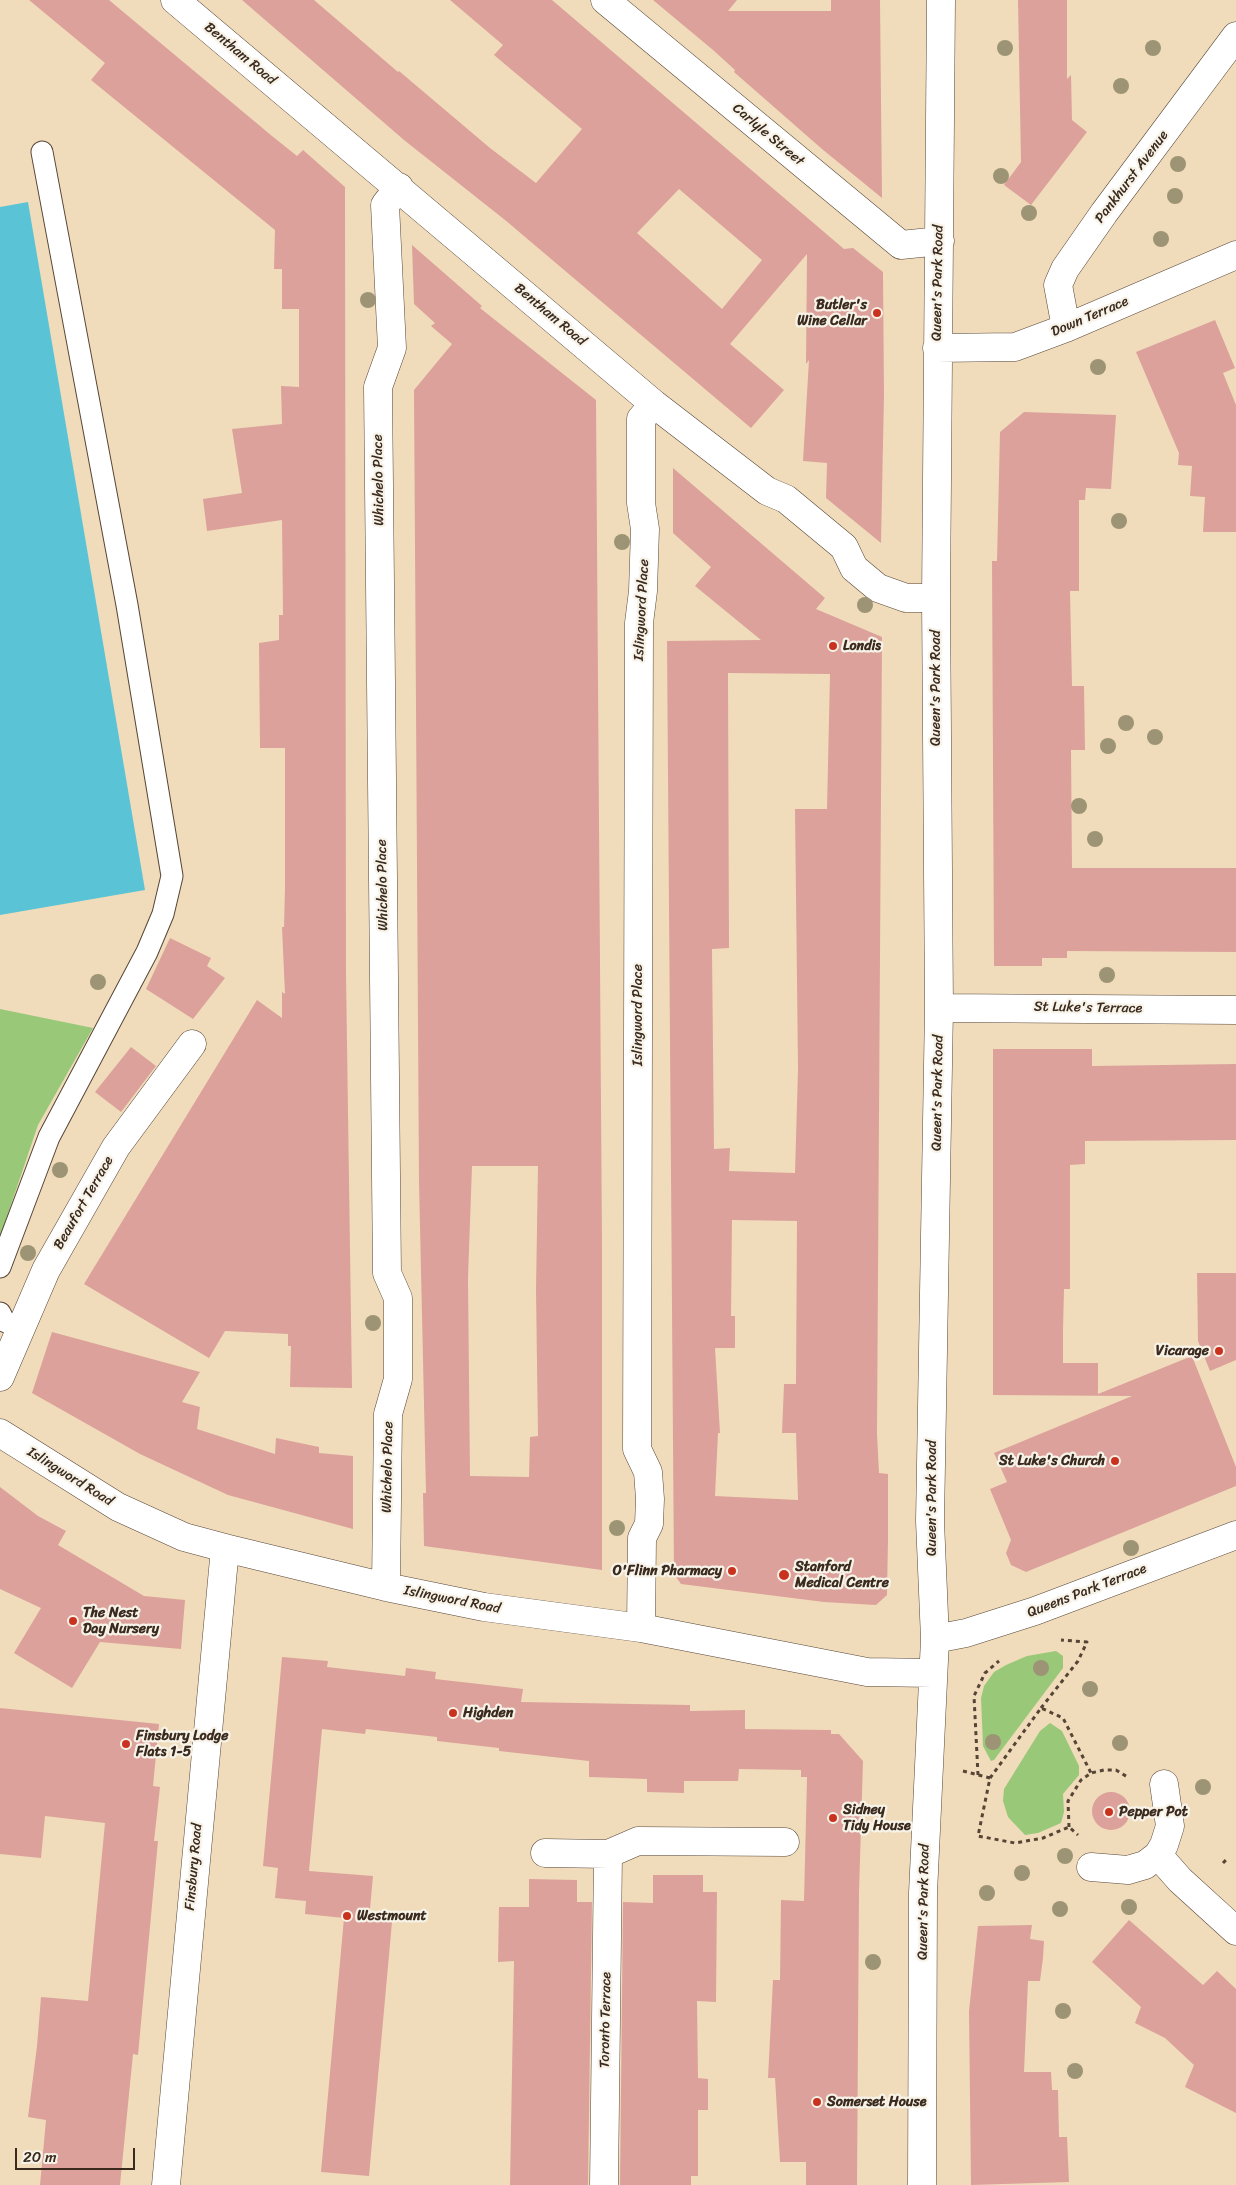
<!DOCTYPE html>
<style>
body{margin:0}
#map{position:relative;width:1236px;height:2185px;overflow:hidden;background:#f0dcbb;font-family:Sriracha,sans-serif}
canvas{display:block}
.scale{position:absolute;left:15px;top:2148px;width:120px;height:22px;box-sizing:border-box;border:2px solid #3b2a1e;border-top:0;padding-left:6px;font-size:15px;line-height:18px;white-space:nowrap;color:#3b2a1e;-webkit-text-stroke:4px #f7f3e8;paint-order:stroke}
</style>
<div id="map">
<canvas width="1236" height="2185"></canvas>
<div class="scale">20 m</div>
</div>
<script>
const ctx = document.querySelector('canvas').getContext('2d');
ctx.lineJoin = 'round';
function paint(path, color) {
  ctx.fillStyle = color;
  ctx.fill(path, 'evenodd');
}
function shape(rows) {
  const path = new Path2D();
  for (const r of rows) {
    if (r.length === 3) {
      path.moveTo(r[0] + r[2], r[1]);
      path.arc(r[0], r[1], r[2], 0, 2 * Math.PI);
      continue;
    }
    path.moveTo(r[0], r[1]);
    for (let i = 2; i < r.length; i += 2) path.lineTo(r[i], r[i + 1]);
  }
  return path;
}
function strokePath(path, color, width, dash) {
  ctx.strokeStyle = color;
  ctx.lineWidth = width;
  ctx.lineCap = dash ? 'butt' : 'round';
  ctx.setLineDash(dash || []);
  ctx.stroke(path);
}
function label(font, color, halo, rows, align = 'center') {
  ctx.font = font + ' Sriracha,sans-serif';
  ctx.lineWidth = 4.5;
  ctx.setLineDash([]);
  ctx.textBaseline = 'middle';
  ctx.strokeStyle = halo;
  ctx.fillStyle = color;
  for (const [text, x, y, turn = 0] of rows) {
    ctx.save();
    ctx.translate(x, y);
    ctx.rotate((+turn || 0) * Math.PI / 180);
    ctx.textAlign = isNaN(turn) ? turn : align;
    if (halo) ctx.strokeText(text, 0, 0);
    ctx.fillText(text, 0, 0);
    ctx.restore();
  }
}
const green = shape([
 [0,1009,93,1028,38,1125,0,1237],
 [1056,1651,1063,1656,1063,1668,994,1760,991,1761,983,1746,981,1698,984,1686,994,1672,1006,1665,1027,1656],
 [1050,1723,1062,1731,1079,1766,1079,1775,1063,1794,1064,1812,1061,1823,1038,1833,1025,1835,1008,1817,1003,1801,1004,1789,1040,1731]
]);
const water = shape([
 [28,202,145,890,0,915,0,207]
]);
const building = shape([
 [29,0,109,0,272,136,297,156,303,150,345,187,346,973,352,1388,290,1387,291,1346,288,1346,288,1334,225,1331,209,1358,84,1284,257,1000,282,1018,282,992,285,994,282,927,284,927,285,887,285,748,260,748,259,643,279,640,279,615,283,615,282,520,207,531,203,499,242,493,232,429,282,424,281,386,299,387,299,309,282,309,282,269,274,269,275,230,91,80,105,63],
 [242,0,314,0,398,72,399,71,490,148,536,183,582,129,494,55,503,45,450,0,552,0,844,249,853,248,883,272,884,395,881,543,826,498,827,463,803,461,809,360,806,364,807,254,730,344,784,390,751,428,505,220,404,140],
 [679,189,762,260,722,309,637,233],
 [653,0,737,0,728,11,831,11,831,0,880,0,882,198,822,149,734,72,735,70,713,50],
 [1018,0,1067,0,1067,79,1071,75,1072,120,1087,132,1031,205,1004,185,1021,162],
 [412,245,482,306,480,308,596,400,602,1244,602,1570,424,1546,423,1493,426,1493,419,1182,414,390,452,344,431,326,435,323,414,304],
 [472,1166,538,1166,536,1290,538,1436,530,1437,529,1477,470,1476,468,1278],
 [1215,320,1235,368,1223,373,1236,405,1236,532,1203,532,1205,497,1190,496,1192,466,1178,465,1179,453,1136,352],
 [1024,412,1116,415,1111,489,1086,488,1085,500,1079,500,1079,591,1070,591,1072,686,1084,686,1085,750,1071,750,1072,868,1236,868,1236,952,1067,951,1067,958,1042,958,1042,966,994,966,992,561,997,561,1000,432],
 [673,468,825,598,816,609,882,637,877,1434,879,1473,888,1474,888,1539,887,1595,876,1605,824,1602,681,1584,674,1574,667,641,761,640,695,586,711,567,673,533],
 [728,673,830,674,827,809,795,809,798,1069,795,1173,729,1171,730,1148,714,1149,712,949,729,948],
 [732,1220,797,1221,796,1384,784,1384,782,1433,796,1433,798,1500,715,1496,718,1433,720,1433,715,1348,735,1348,735,1316,731,1316],
 [170,938,211,958,207,966,225,978,193,1019,146,989],
 [131,1047,156,1066,121,1112,95,1092],
 [993,1049,1092,1049,1092,1066,1236,1064,1236,1140,1085,1141,1085,1164,1070,1165,1070,1289,1064,1289,1063,1330,1063,1363,1098,1363,1098,1394,1192,1356,1236,1467,1236,1486,1026,1572,1011,1565,1006,1553,1011,1540,990,1489,1007,1482,994,1453,1132,1396,993,1395],
 [1197,1273,1236,1273,1236,1360,1210,1371,1198,1341],
 [52,1332,200,1372,182,1402,200,1407,197,1429,275,1454,276,1438,319,1447,319,1453,353,1456,353,1529,228,1495,140,1454,32,1393],
 [0,1487,38,1516,66,1531,58,1545,144,1596,185,1600,181,1649,100,1642,72,1688,14,1653,41,1608,0,1589],
 [282,1657,328,1661,327,1667,405,1676,406,1668,436,1672,435,1679,523,1689,521,1702,690,1705,690,1711,745,1710,745,1729,831,1730,831,1734,839,1734,863,1761,859,1892,857,2185,806,2185,806,2162,780,2162,775,2078,768,2078,773,1980,780,1980,781,1900,804,1901,807,1777,801,1777,801,1770,739,1769,738,1781,684,1781,684,1793,647,1792,647,1779,589,1777,589,1761,499,1751,499,1748,437,1741,437,1737,366,1729,365,1734,322,1729,309,1871,373,1876,369,1920,350,1918,392,1922,369,2176,321,2172,344,1918,305,1914,306,1901,275,1898,278,1868,263,1866],
 [0,1708,159,1724,153,1786,160,1787,154,1841,158,1841,138,2055,133,2054,120,2185,40,2185,46,2120,28,2117,37,2046,41,1997,88,2001,105,1823,45,1816,41,1858,0,1854],
 [1111,1811,19],
 [653,1875,703,1875,703,1892,717,1892,716,2002,697,2001,698,2078,708,2079,708,2110,698,2110,698,2176,691,2176,691,2185,620,2185,623,1902,653,1903],
 [529,1879,577,1880,577,1902,592,1902,588,2185,510,2185,514,1961,498,1962,499,1907,529,1907],
 [1129,1920,1203,1985,1217,1971,1236,1989,1236,2113,1185,2087,1194,2065,1165,2038,1135,2023,1141,2007,1092,1962],
 [1032,1925,1030,1939,1044,1941,1043,1958,1040,1981,1028,1981,1024,2072,1051,2072,1052,2090,1058,2090,1059,2137,1067,2137,1069,2182,971,2185,969,2011,978,1926]
]);
const path = shape([
 [1041,1708,1078,1661,1087,1642,1061,1640],
 [963,1771,990,1778,978,1836,1015,1843,1043,1838,1069,1827,1078,1835],
 [978,1775,974,1696,985,1673,999,1661],
 [990,1778,1041,1708,1063,1718,1091,1773],
 [1069,1827,1068,1801,1081,1780,1091,1773,1104,1770,1116,1770,1129,1778],
 [1223,1863,1227,1859]
]);
const lane = shape([
 [0,1267,49,1137,147,952,163,914,172,876,127,605,42,152],
 [0,1313,4,1321,20,1328]
]);
const street = shape([
 [175,0,654,404,767,491,786,499,844,547,854,568,878,588,906,598,936,598],
 [605,0,901,245,940,241],
 [1066,328,1058,285,1065,269,1104,213,1236,36],
 [937,348,1015,347,1066,328,1236,255],
 [939,1008,1236,1010],
 [0,1377,46,1270,116,1147,192,1044],
 [0,1433,118,1507,184,1537,225,1548,386,1587,484,1607,641,1628,867,1672,933,1673],
 [386,1587,388,1414,398,1379,398,1298,387,1273,378,387,392,348,385,205,399,187],
 [641,1628,642,1538,649,1524,650,1499,648,1472,637,1449,639,623,643,591,645,529,641,503,641,419,654,404],
 [935,1639,966,1633,1035,1611,1236,1535],
 [1164,1784,1170,1826,1164,1845,1158,1855,1180,1880,1236,1931],
 [545,1853,608,1854,638,1841,785,1842],
 [1091,1867,1128,1870,1145,1865,1158,1855],
 [166,2185,225,1548],
 [604,2185,608,1854],
 [922,2185,923,1893,935,1639,930,1521,939,1008,936,598,941,0]
]);
const trees = [
 [1005,48],
 [1153,48],
 [1121,86],
 [1178,164],
 [1001,176],
 [1175,196],
 [1029,213],
 [1161,239],
 [368,300],
 [1098,367],
 [1119,521],
 [622,542],
 [865,605],
 [1126,723],
 [1155,737],
 [1108,746],
 [1079,806],
 [1095,839],
 [1107,975],
 [98,982],
 [60,1170],
 [28,1253],
 [373,1323],
 [617,1528],
 [1131,1548],
 [1041,1668],
 [1090,1689],
 [993,1742],
 [1120,1743],
 [1203,1787],
 [1065,1856],
 [1022,1873],
 [987,1893],
 [1129,1907],
 [1060,1909],
 [873,1962],
 [1063,2011],
 [1075,2071]
];
const markers = [
 [877,313,5,"#c8321e"],
 [833,646,5,"#c8321e"],
 [1219,1351,5,"#c8321e"],
 [1115,1461,5,"#c8321e"],
 [732,1571,5,"#c8321e"],
 [784,1575,6,"#c8321e"],
 [73,1621,5,"#c8321e"],
 [453,1713,5,"#c8321e"],
 [126,1744,5,"#c8321e"],
 [1109,1812,5,"#c8321e"],
 [833,1818,5,"#c8321e"],
 [347,1916,5,"#c8321e"],
 [817,2102,5,"#c8321e"]
];
const streetNames = [
 ["Bentham Road",240,54,40],
 ["Carlyle Street",768,135,40],
 ["Pankhurst Avenue",1132,177,-53],
 ["Queen's Park Road",938,283,-89],
 ["Bentham Road",550,315,40],
 ["Down Terrace",1090,317,-23],
 ["Whichelo Place",379,480,-91],
 ["Islingword Place",642,610,-87],
 ["Queen's Park Road",936,688,-90],
 ["Whichelo Place",383,885,-91],
 ["St Luke's Terrace",1088,1008,1],
 ["Islingword Place",638,1015,-90],
 ["Queen's Park Road",938,1093,-89],
 ["Beaufort Terrace",84,1203,-60],
 ["Whichelo Place",388,1467,-89],
 ["Islingword Road",70,1477,32],
 ["Queen's Park Road",932,1498,-90],
 ["Queens Park Terrace",1087,1591,-21],
 ["Islingword Road",452,1600,11],
 ["Finsbury Road",194,1867,-85],
 ["Queen's Park Road",924,1902,-89],
 ["Toronto Terrace",606,2020,-89]
];
const poiNames = [
 ["Butler's",867,305,"right"],
 ["Wine Cellar",867,321,"right"],
 ["Londis",843,646],
 ["Vicarage",1209,1351,"right"],
 ["St Luke's Church",1105,1461,"right"],
 ["Stanford",795,1567],
 ["Medical Centre",795,1583],
 ["O'Flinn Pharmacy",722,1571,"right"],
 ["The Nest",83,1613],
 ["Day Nursery",83,1629],
 ["Highden",463,1713],
 ["Finsbury Lodge",136,1736],
 ["Flats 1-5",136,1752],
 ["Sidney",843,1810],
 ["Tidy House",843,1826],
 ["Pepper Pot",1119,1812],
 ["Westmount",357,1916],
 ["Somerset House",827,2102]
];
paint(green, '#98c878');
paint(water, '#5ac4d6');
paint(building, '#dca19b');
strokePath(lane, '#564536', 23);
strokePath(street, '#564536', 29);
strokePath(path, '#564536', 3, [4, 4]);
strokePath(lane, '#fff', 21);
strokePath(street, '#fff', 28);
ctx.fillStyle = '#9c9474';
for (const [x, y] of trees) {
  ctx.beginPath();
  ctx.arc(x, y, 8, 0, 2 * Math.PI);
  ctx.fill();
}
for (const [x, y, r, color] of markers) {
  const dot = new Path2D();
  dot.arc(x, y, r, 0, 2 * Math.PI);
  ctx.fillStyle = color;
  ctx.fill(dot);
  strokePath(dot, '#f7f3e8', 2);
}
label('14px', '#3b2a1e', '#f7f3e8', streetNames);
label('bold 14px', '#3b2a1e', '#f7f3e8', poiNames, 'left');
</script>
